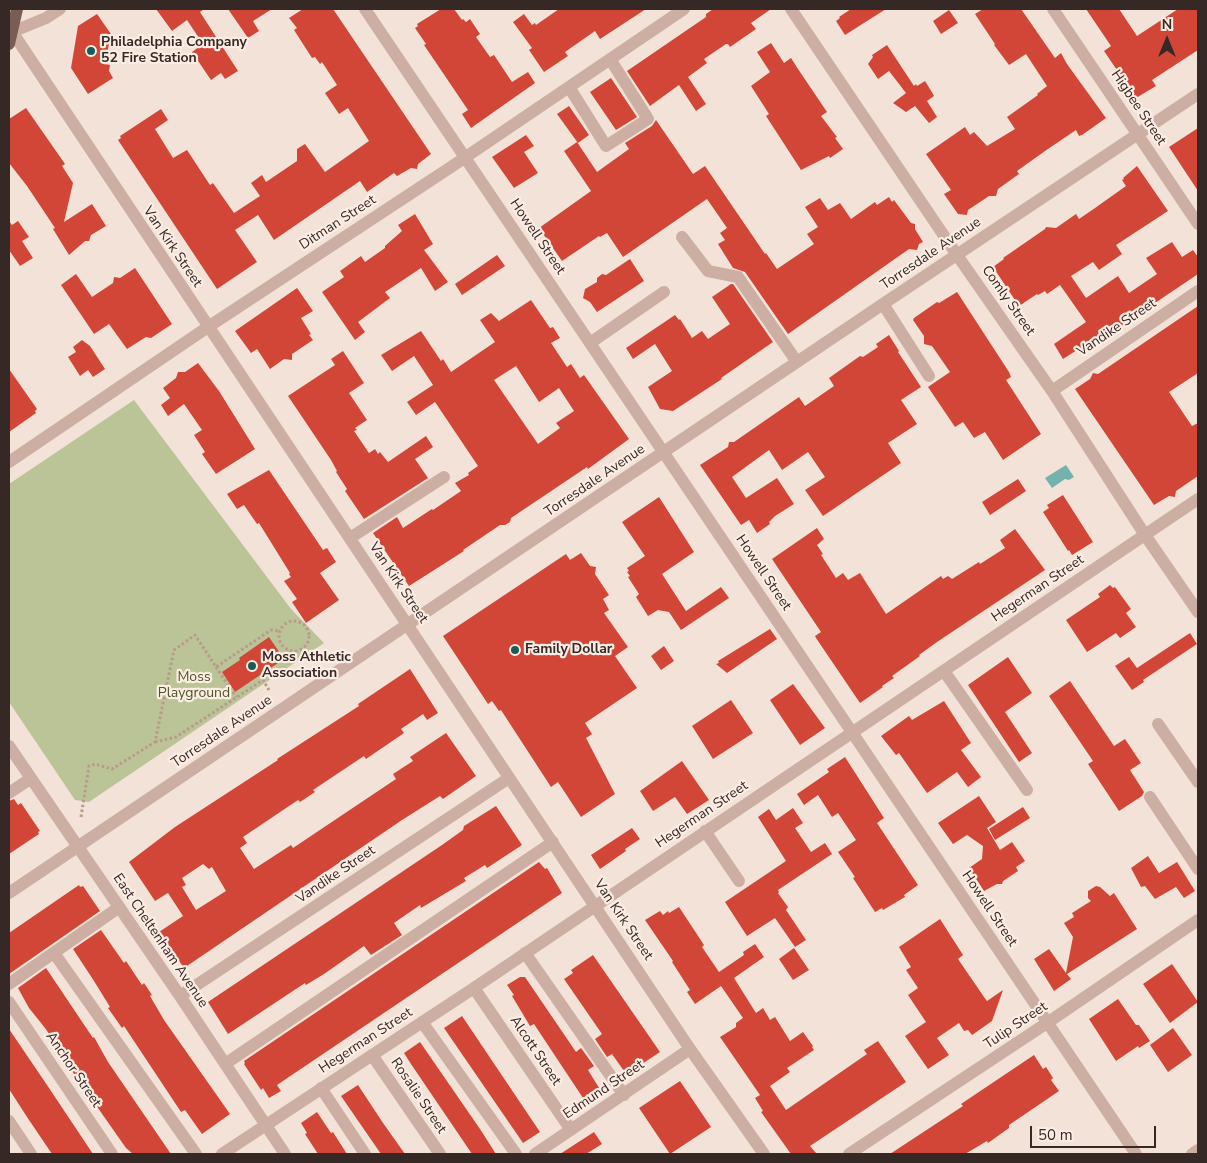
<!DOCTYPE html>
<style>
body{margin:0}
#map{position:relative;width:1207px;height:1163px;overflow:hidden;background:#f3e2d7;font-family:"Nunito Sans",sans-serif}
canvas{display:block}
.frame{position:absolute;inset:0;border:10px solid #362825;pointer-events:none}
.north{position:absolute;left:1142px;top:15px;width:50px;height:50px;-webkit-text-stroke:4px #fbede4;paint-order:stroke;rotate:0deg;font-size:14px;font-weight:700;line-height:20px;text-align:center;color:#362825}
.north::after{content:'';display:block;margin:auto;width:18px;height:22px;background:#362825;clip-path:polygon(50% 0,100% 100%,50% 72%,0 100%)}
.scale{position:absolute;left:1030px;top:1126px;width:126px;height:22px;box-sizing:border-box;border:2px solid #362825;border-top:0;padding-left:6px;font-size:15px;line-height:18px;white-space:nowrap;color:#362825;-webkit-text-stroke:4px #fbede4;paint-order:stroke}
</style>
<div id="map">
<canvas width="1207" height="1163"></canvas>
<div class="frame"></div>
<div class="north">N</div>
<div class="scale">50 m</div>
</div>
<script>
const ctx = document.querySelector('canvas').getContext('2d');
ctx.lineJoin = 'round';
function paint(path, color) {
  ctx.fillStyle = color;
  ctx.fill(path, 'evenodd');
}
function shape(rows) {
  const path = new Path2D();
  for (const r of rows) {
    if (r.length === 3) {
      path.moveTo(r[0] + r[2], r[1]);
      path.arc(r[0], r[1], r[2], 0, 2 * Math.PI);
      continue;
    }
    path.moveTo(r[0], r[1]);
    for (let i = 2; i < r.length; i += 2) path.lineTo(r[i], r[i + 1]);
  }
  return path;
}
function strokePath(path, color, width, dash) {
  ctx.strokeStyle = color;
  ctx.lineWidth = width;
  ctx.lineCap = dash ? 'butt' : 'round';
  ctx.setLineDash(dash || []);
  ctx.stroke(path);
}
function label(font, color, halo, rows, align = 'center') {
  ctx.font = font + ' "Nunito Sans",sans-serif';
  ctx.lineWidth = 4.5;
  ctx.setLineDash([]);
  ctx.textBaseline = 'middle';
  ctx.strokeStyle = halo;
  ctx.fillStyle = color;
  for (const [text, x, y, turn = 0] of rows) {
    ctx.save();
    ctx.translate(x, y);
    ctx.rotate((+turn || 0) * Math.PI / 180);
    ctx.textAlign = isNaN(turn) ? turn : align;
    if (halo) ctx.strokeText(text, 0, 0);
    ctx.fillText(text, 0, 0);
    ctx.restore();
  }
}
const green = shape([
 [134,400,291,609,324,643,89,802,75,800,9,702,9,484]
]);
const water = shape([
 [1066,465,1074,477,1069,480,1065,479,1052,488,1045,478]
]);
const building = shape([
 [156,9,204,9,200,12,238,71,225,79,221,73,211,80,192,52,203,44,187,20,172,31],
 [228,9,272,9,253,21,259,31,248,38],
 [303,9,333,9,431,154,418,164,417,169,411,168,397,176,394,173,367,192,360,181,274,240,258,215,235,230,257,262,217,289,118,140,121,138,120,136,161,109,168,120,155,129,173,158,187,150,210,185,213,183,234,213,260,196,251,183,262,175,266,182,297,161,297,149,305,144,325,172,369,141,348,108,339,114,325,93,337,85,322,62,320,64,315,57,312,58,294,30,297,28,289,18],
 [441,9,454,9,462,20,463,19,466,22,470,19,480,34,476,37,490,57,494,55,512,82,528,72,535,83,471,128,462,114,468,110,424,45,426,44,415,28,418,26,417,24],
 [559,9,646,9,600,39,595,31,565,52,568,56,544,72,529,50,532,48,513,22,524,14,532,25,535,23,536,25],
 [713,9,771,9,751,23,756,29,730,47,728,44,726,44,704,59,707,63,688,77,706,104,696,111,679,85,650,106,627,71,706,17,706,14],
 [851,9,886,9,845,35,836,21,840,18,839,17],
 [983,9,1021,9,1055,58,1061,53,1067,64,1106,118,1082,135,1079,136,1076,130,1045,151,1017,171,1019,174,998,189,996,196,989,196,968,210,967,215,958,214,944,194,951,190,926,154,965,127,970,135,974,132,987,146,1015,129,1007,117,1038,95,1037,94,1047,86,1026,54,1009,65,994,45,995,44,975,14],
 [1086,9,1119,9,1137,36,1178,9,1198,9,1198,50,1152,80,1156,86,1136,98,1104,51,1111,46],
 [949,10,958,23,941,34,933,21],
 [97,14,111,34,105,64,110,65,109,71,113,78,88,94,71,68,78,26],
 [771,43,784,63,791,58,798,69,827,112,821,116,837,137,835,138,843,149,830,158,829,156,801,170,766,116,769,114,751,86,770,72,757,52],
 [887,45,914,86,916,84,917,86,925,81,933,94,934,96,927,101,937,117,929,123,915,106,906,112,893,103,906,93,889,71,878,79,868,64,873,57,872,55],
 [611,78,637,117,616,130,590,92],
 [569,106,589,135,578,143,557,114],
 [26,108,65,164,62,166,73,183,64,222,92,204,106,226,91,235,89,241,85,241,69,255,53,229,55,228,27,186,9,163,9,119],
 [656,120,693,174,705,166,765,254,766,253,777,269,814,244,807,234,818,227,805,207,820,198,828,210,840,203,851,219,875,202,877,205,889,197,892,202,894,200,911,223,915,224,915,229,923,242,919,244,917,250,909,249,788,334,745,272,733,268,718,244,725,240,720,233,727,228,707,199,623,257,607,233,600,237,599,236,562,261,539,228,591,191,564,151,577,142,597,172,629,149,625,143,652,126],
 [1198,128,1198,191,1169,147],
 [526,135,534,146,524,152,538,173,514,188,492,157],
 [1137,166,1168,211,1116,245,1122,254,1099,270,1093,262,1071,276,1086,298,1118,276,1129,293,1157,274,1146,258,1172,242,1182,257,1193,250,1198,257,1198,274,1118,328,1115,324,1078,351,1077,350,1063,359,1054,344,1086,322,1060,285,1047,294,1045,291,1038,295,1037,294,1019,306,993,267,1004,259,1003,258,1045,229,1046,227,1056,228,1076,214,1079,219,1095,208,1126,186,1122,180,1124,179,1123,178],
 [415,214,433,244,424,250,448,282,435,291,421,268,385,292,390,298,358,322,365,332,355,340,322,292,344,277,340,271,361,256,365,262,385,248,385,246,402,231,398,225],
 [9,221,12,225,18,221,29,237,22,241,33,258,20,266,9,250],
 [497,255,505,266,462,295,455,284],
 [630,259,644,281,597,312,590,302,583,298,585,289,597,282,597,278,602,274,606,275],
 [135,268,172,324,151,338,146,337,127,349,109,324,94,334,61,285,76,274,92,297,113,283,114,277,120,278],
 [731,284,733,284,773,342,721,378,722,379,673,411,660,409,648,387,672,371,655,344,633,359,626,348,675,315,679,320,680,319,692,338,702,331,708,339,730,324,712,297],
 [297,288,313,311,301,318,311,334,309,335,313,340,292,354,292,360,284,359,270,369,257,349,251,353,235,331],
 [957,292,1009,372,1011,377,1006,380,1041,434,1003,460,985,432,974,438,963,422,955,427,928,387,950,372,932,346,924,344,924,336,913,320,914,318,937,302,939,303],
 [531,300,550,328,553,327,560,338,551,343,567,367,571,364,580,378,584,375,629,439,588,469,587,467,511,518,510,522,505,525,500,525,463,550,464,551,409,586,373,533,397,517,403,528,432,509,433,510,461,491,455,483,469,475,468,473,478,466,435,402,416,415,407,402,433,385,414,356,392,371,381,355,421,331,441,361,443,359,451,372,495,342,480,320,491,313,499,321],
 [516,366,539,402,559,388,574,411,556,423,560,428,538,444,494,380],
 [1198,306,1198,373,1169,392,1192,426,1198,423,1198,476,1176,491,1175,497,1169,496,1154,505,1075,389,1090,379,1093,373,1098,374],
 [889,335,899,351,898,352,921,387,901,400,917,424,888,443,901,463,823,516,805,490,825,477,808,452,782,470,769,450,732,477,746,498,777,478,794,504,775,516,769,522,770,524,757,533,749,520,741,525,700,465,728,447,729,442,734,442,799,397,805,406,834,386,829,378,860,356,863,357,878,347,876,344],
 [82,340,90,346,105,369,93,377,88,370,80,376,68,357,76,352,73,347],
 [343,351,364,383,349,393,367,420,355,428,357,430,354,431,369,453,375,449,378,454,380,452,388,462,426,436,433,447,415,459,428,478,364,519,345,491,347,489,336,472,337,471,331,460,288,396,335,365,331,359],
 [198,363,219,391,255,449,216,474,202,454,205,452,194,435,202,430,184,404,168,416,161,405,170,398,163,388,176,378,178,372,185,372],
 [9,369,37,409,35,411,36,413,9,432],
 [269,470,323,550,327,548,336,562,320,573,339,600,306,623,292,602,297,599,284,581,291,577,289,574,290,573,259,523,257,524,244,505,237,509,227,494],
 [1018,479,1026,491,990,515,982,502],
 [1063,495,1093,542,1072,555,1069,550,1068,551,1043,512,1049,508,1047,505],
 [659,497,694,552,662,574,686,611,721,587,729,598,681,630,669,612,658,610,648,616,636,597,639,594,628,577,630,576,627,572,629,571,627,568,645,556,622,522],
 [817,528,824,539,817,545,823,554,821,555,836,578,843,573,848,580,860,573,886,614,941,576,943,579,948,576,952,579,979,562,980,564,1005,548,1000,540,1015,529,1045,570,937,642,919,655,920,656,892,676,894,678,882,686,883,687,860,703,816,638,815,636,821,632,772,559],
 [581,553,590,566,596,567,595,574,609,595,603,599,609,610,604,613,628,647,615,656,637,688,585,723,592,734,586,738,615,794,581,817,558,782,551,787,501,710,499,711,492,701,488,704,443,636,566,554,570,560],
 [1110,585,1113,588,1115,587,1131,609,1126,613,1136,627,1120,638,1116,633,1087,652,1066,620,1100,597,1098,594],
 [770,629,777,639,727,673,716,664,719,663,718,661],
 [1190,633,1197,644,1143,680,1144,682,1132,690,1115,666,1129,657,1137,668],
 [269,637,284,659,235,692,222,672,240,660,239,658],
 [664,646,674,661,661,670,651,656],
 [1008,657,1032,693,1005,712,1032,753,1019,762,968,685],
 [410,669,438,713,427,720,423,714,401,729,404,733,366,759,364,756,313,790,315,792,300,802,298,800,243,837,247,843,240,848,254,869,291,845,293,848,396,779,393,774,413,761,410,757,446,733,476,776,443,799,440,796,402,820,184,968,159,932,183,916,168,893,155,901,129,862,175,827,278,760,277,759,359,706,358,704],
 [203,864,209,869,212,867,226,891,196,910,182,887,186,885,182,878],
 [1070,681,1114,746,1125,739,1141,763,1130,770,1144,792,1142,796,1119,811,1088,764,1093,761,1049,696],
 [793,684,825,728,800,745,770,700],
 [731,700,753,733,713,759,692,726],
 [944,701,971,743,961,750,981,777,968,787,957,772,927,793,899,753,896,755,881,736,909,716,912,720],
 [845,757,884,818,877,823,918,885,904,895,905,897,883,910,882,908,875,912,853,878,855,877,838,852,856,840,838,813,832,817,818,795,804,805,797,794,829,772,827,769],
 [682,761,709,800,687,814,675,797,653,811,640,791],
 [979,796,996,822,987,828,1000,850,1012,842,1025,861,1016,867,1018,871,1003,881,1002,884,997,884,984,891,969,868,982,859,983,846,967,835,953,844,938,823],
 [14,799,18,805,21,803,40,831,38,832,39,834,9,854,9,801],
 [496,806,522,845,487,868,485,865,464,878,466,881,421,908,420,905,394,923,402,935,371,955,364,946,324,974,306,985,305,983,228,1034,208,1002,442,845,463,830,464,826],
 [1023,807,1030,818,995,840,989,829],
 [793,808,803,823,795,828,811,852,825,843,832,854,778,890,779,892,778,893,788,907,786,910,806,940,795,947,775,918,747,936,725,902,786,861,758,817,769,809,776,820],
 [632,828,640,839,625,849,626,851,600,869,591,855],
 [1148,856,1159,873,1177,862,1195,891,1184,898,1176,887,1155,899,1145,886,1141,887,1131,868],
 [539,862,545,869,547,868,562,893,277,1085,281,1091,269,1098,263,1088,261,1090,244,1064,245,1063,244,1061],
 [79,885,80,887,83,886,100,911,9,974,9,933],
 [1096,886,1100,887,1110,896,1114,893,1137,929,1067,974,1071,979,1054,991,1034,959,1049,949,1066,973,1073,937,1064,923,1074,917,1072,913,1091,901,1088,898,1088,891],
 [679,907,704,945,702,947,719,972,744,955,743,952,755,944,764,957,734,978,756,1013,763,1008,770,1020,775,1017,790,1041,803,1032,813,1046,812,1047,814,1050,787,1068,790,1072,770,1086,786,1110,867,1054,864,1050,878,1041,906,1082,810,1146,817,1154,791,1154,761,1112,763,1111,755,1098,760,1095,720,1037,736,1027,736,1023,743,1018,721,986,695,1004,687,992,690,990,672,962,673,961,645,920,660,911,663,915,668,911,669,913],
 [940,919,963,955,958,959,984,997,987,1001,1003,990,992,1021,972,1035,968,1030,964,1031,959,1023,937,1038,949,1055,928,1069,905,1036,926,1022,908,995,918,988,906,970,911,967,899,947],
 [101,930,124,963,126,961,142,985,144,983,152,995,150,996,164,1020,230,1114,202,1134,185,1110,181,1112,124,1026,122,1028,108,1008,110,1007,94,981,73,949],
 [794,948,809,970,793,980,779,959],
 [593,955,660,1052,630,1072,626,1069,624,1071,612,1054,607,1057,595,1039,602,1034,564,979,573,973,571,970],
 [1172,964,1198,1002,1170,1023,1143,984],
 [46,968,93,1038,94,1037,108,1062,171,1154,133,1154,126,1148,72,1071,62,1056,64,1055,45,1028,29,1008,18,988],
 [520,977,525,977,576,1052,581,1048,594,1066,588,1070,601,1091,585,1101,534,1024,530,1026,512,996,514,995,507,985],
 [1118,999,1136,1025,1139,1025,1150,1041,1139,1048,1138,1046,1116,1061,1089,1019],
 [462,1016,540,1132,523,1143,444,1028],
 [1173,1028,1192,1055,1168,1072,1150,1045],
 [9,1029,47,1085,93,1154,52,1154,27,1117,9,1089],
 [420,1042,480,1129,496,1154,472,1154,411,1064,404,1053],
 [1034,1055,1043,1069,1046,1067,1053,1078,1051,1080,1059,1091,1009,1125,1009,1128,988,1143,987,1141,965,1154,890,1154,963,1106,961,1104],
 [680,1081,711,1127,670,1154,639,1108],
 [358,1085,383,1123,405,1154,381,1154,341,1096],
 [317,1112,331,1133,333,1132,338,1140,347,1154,318,1154,305,1134,307,1133,301,1123],
 [594,1132,602,1144,586,1154,560,1154]
]);
const path = shape([
 [294,636,15],
 [216,667,236,697],
 [155,742,176,737,263,680,269,690],
 [81,817,89,766,95,764,112,769,155,742,174,650,195,635,216,667,271,630,279,631]
]);
const minor = shape([
 [365,9,1136,1154],
 [791,9,957,255,1052,391,1145,535,1198,612],
 [1053,9,1198,224],
 [9,27,690,1049,764,1154],
 [12,32,46,18,60,9],
 [569,87,606,146,648,119,610,59],
 [682,237,708,271,738,277,797,362],
 [883,304,929,376],
 [590,343,664,292],
 [1052,391,1198,291],
 [9,462,208,327,451,167,684,9],
 [350,538,444,477],
 [944,671,1027,790],
 [1158,724,1198,782],
 [9,746,180,996,285,1154],
 [9,793,30,779],
 [1150,797,1198,869],
 [705,831,739,881],
 [9,893,883,304,1198,94],
 [54,953,196,1154],
 [525,953,624,1095],
 [9,984,118,908],
 [474,988,571,1130],
 [180,996,509,778],
 [9,1002,112,1154],
 [422,1022,516,1154],
 [372,1055,440,1154],
 [225,1064,553,842],
 [321,1088,365,1154],
 [9,1121,31,1154],
 [222,1154,474,988,1198,499],
 [535,1154,690,1049],
 [849,1154,1047,1023,1198,920],
 [1192,1154,1198,1150]
]);
const major = shape([
 [9,44,17,9]
]);
const markers = [
 [91,51,5,"#175c56"],
 [515,650,5,"#175c56"],
 [252,666,5,"#175c56"]
];
const poiNames = [
 ["Philadelphia Company",101,43],
 ["52 Fire Station",101,59],
 ["Family Dollar",525,650],
 ["Moss Athletic",262,658],
 ["Association",262,674]
];
const streetNames = [
 ["Higbee Street",1138,108,56],
 ["Ditman Street",338,223,-33],
 ["Howell Street",537,237,56],
 ["Van Kirk Street",172,247,56],
 ["Torresdale Avenue",931,254,-34],
 ["Comly Street",1008,301,55],
 ["Vandike Street",1117,328,-34],
 ["Torresdale Avenue",595,481,-34],
 ["Howell Street",763,573,56],
 ["Van Kirk Street",398,583,56],
 ["Hegerman Street",1038,589,-34],
 ["Torresdale Avenue",222,732,-34],
 ["Hegerman Street",702,815,-34],
 ["Vandike Street",336,875,-34],
 ["Howell Street",989,909,56],
 ["Van Kirk Street",623,920,56],
 ["East Cheltenham Avenue",160,941,56],
 ["Tulip Street",1016,1026,-34],
 ["Hegerman Street",366,1041,-33],
 ["Alcott Street",535,1051,56],
 ["Anchor Street",73,1070,56],
 ["Edmund Street",604,1090,-34],
 ["Rosalie Street",418,1096,56]
];
const parkNames = [
 ["Moss",194,678],
 ["Playground",194,694]
];
paint(green, '#bbc496');
paint(water, '#74b3ad');
paint(building, '#d24637');
strokePath(path, '#b8998c', 3, [2.5, 2.5]);
strokePath(minor, '#ccafa2', 12);
strokePath(major, '#7a5c55', 12);
for (const [x, y, r, color] of markers) {
  const dot = new Path2D();
  dot.arc(x, y, r, 0, 2 * Math.PI);
  ctx.fillStyle = color;
  ctx.fill(dot);
  strokePath(dot, '#fbede4', 2);
}
label('bold 14px', '#362825', '#fbede4', poiNames, 'left');
label('14px', '#362825', '#fbede4', streetNames);
label('14px', '#4c5727', '#fbede4', parkNames);
</script>
